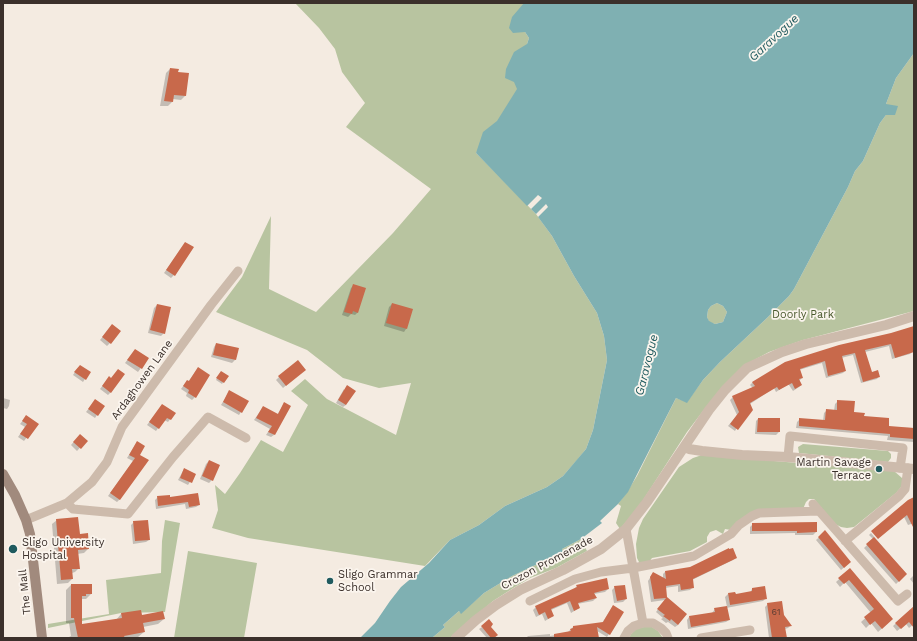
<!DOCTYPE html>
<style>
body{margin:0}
#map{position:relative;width:917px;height:641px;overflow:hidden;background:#f4ebe1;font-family:"Work Sans",sans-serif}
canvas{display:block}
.frame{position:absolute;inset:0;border:4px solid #3b302b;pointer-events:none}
</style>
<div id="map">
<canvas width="917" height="641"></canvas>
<div class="frame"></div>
</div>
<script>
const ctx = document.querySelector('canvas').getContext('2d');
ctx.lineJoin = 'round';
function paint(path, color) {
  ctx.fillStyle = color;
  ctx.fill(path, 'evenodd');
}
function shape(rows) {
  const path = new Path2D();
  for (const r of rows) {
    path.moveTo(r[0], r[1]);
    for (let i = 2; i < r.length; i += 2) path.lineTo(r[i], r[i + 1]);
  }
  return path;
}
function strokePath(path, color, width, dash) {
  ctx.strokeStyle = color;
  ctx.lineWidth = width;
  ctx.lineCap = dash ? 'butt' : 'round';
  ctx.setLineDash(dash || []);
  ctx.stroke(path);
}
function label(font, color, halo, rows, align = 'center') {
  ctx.font = font + ' "Work Sans",sans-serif';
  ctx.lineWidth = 3.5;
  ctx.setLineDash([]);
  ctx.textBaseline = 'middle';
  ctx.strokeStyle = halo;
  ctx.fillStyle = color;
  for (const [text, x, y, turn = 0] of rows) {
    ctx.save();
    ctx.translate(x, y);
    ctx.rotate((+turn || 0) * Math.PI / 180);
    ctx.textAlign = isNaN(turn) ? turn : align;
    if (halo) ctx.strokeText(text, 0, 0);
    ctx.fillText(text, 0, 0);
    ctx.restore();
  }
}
const green = shape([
 [295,3,527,3,525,32,529,38,527,44,524,87,476,153,536,214,552,236,574,276,597,313,604,336,607,360,593,430,586,449,577,460,563,476,547,487,505,506,479,525,450,540,425,566,248,538,212,528,218,510,215,485,225,494,240,473,261,440,283,452,308,405,291,391,305,379,327,399,396,435,411,383,379,388,343,378,307,350,216,312,242,277,271,216,269,289,316,312,393,233,431,189,346,127,365,103,342,72,335,49,319,28],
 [914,53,914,311,803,340,769,352,745,365,703,411,687,432,638,508,620,529,616,523,621,506,618,504,627,492,637,476,676,398,687,402,703,380,720,362,767,318,789,296,794,289,848,187,855,171,863,161,880,123,886,115,886,104,896,78],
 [717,303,723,306,727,312,723,322,715,324,709,322,707,317,708,310,711,306],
 [803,444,888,451,891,454,891,458,888,462,799,453,798,447],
 [702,455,894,471,902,478,902,486,896,493,854,527,847,528,841,527,835,524,814,499,809,499,806,502,803,509,761,509,731,530,725,529,723,534,716,530,710,532,707,537,707,542,690,551,652,558,649,562,640,564,637,558,636,544,639,528,643,519,679,467,693,458],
 [165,520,180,523,165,612,121,613,48,628,48,624,109,614,106,580,161,573,162,541],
 [581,539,587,551,556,568,530,578,515,587,493,601,450,638,432,638,445,627,443,625,459,611,461,613,484,593,512,576,563,552,562,549],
 [188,551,257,563,244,638,174,638],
 [644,627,652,627,658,631,663,638,629,638,631,634,636,629]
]);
const water = shape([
 [524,3,914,3,914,53,896,78,886,104,898,106,895,115,886,115,880,123,863,161,855,171,848,187,794,289,789,296,767,318,720,362,703,380,687,403,676,398,628,492,618,504,600,521,602,523,581,539,562,549,563,552,512,576,484,593,461,614,459,611,443,625,445,627,432,638,360,638,375,623,390,601,401,587,429,563,450,540,479,525,505,506,547,487,563,476,586,449,593,430,607,360,604,336,597,313,574,276,552,236,538,217,548,207,546,204,536,214,531,209,542,198,538,195,527,206,476,153,483,132,497,121,517,89,514,82,505,78,506,69,514,52,527,44,529,38,525,32,513,33,509,28,512,17],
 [717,303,723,306,727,312,723,322,715,324,709,321,707,317,708,310,711,306]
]);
const shadow = shape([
 [170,69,177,73,185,96,181,100,173,99,172,102,168,106,160,106,166,73],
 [183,246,174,275,171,278,164,273],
 [354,285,358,312,355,315,351,314,348,317,342,315,351,288],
 [392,304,412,310,406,329,404,332,384,326,389,307],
 [157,305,164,333,161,336,148,333,154,308],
 [914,327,912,352,910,354,892,359,889,346,865,352,871,373,879,376,877,379,861,383,853,355,841,358,845,371,843,373,826,378,822,363,799,370,802,378,799,381,801,385,799,387,793,391,789,385,787,385,776,392,774,388,750,404,735,431,728,426,737,415,730,400,733,397,753,388,750,385,753,382],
 [110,328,110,343,107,346,100,340],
 [216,344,238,349,235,360,232,363,211,357,214,347],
 [135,350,148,358,138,372,125,363],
 [198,368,195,397,192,400,186,396,187,393,181,389,187,381,188,382],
 [77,369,85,379,83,382,73,375],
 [302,372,283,388,276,380,279,377],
 [220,373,227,376,222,384,216,380],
 [111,379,111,392,108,395,100,389,107,380],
 [344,389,346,405,343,407,336,403],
 [229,392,241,412,239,415,221,405],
 [3,398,10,400,9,406,7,409,3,408],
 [838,401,853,413,888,427,914,428,914,442,887,440,888,436,796,428,797,422,800,419,823,421,824,413,827,410,834,411,835,404],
 [93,403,97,415,95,418,86,412],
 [284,404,274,435,271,437,266,435,270,429,254,420,263,407,277,415],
 [162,405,174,414,168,422,164,420,156,431,147,425],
 [24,419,37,424,24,441,18,437,25,427,20,424],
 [758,419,779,432,776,435,755,434,756,421],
 [80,435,86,441,77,451,71,445],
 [137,442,139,455,120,499,117,502,108,496,133,461,127,458],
 [209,461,219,465,212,480,209,483,200,479,206,464],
 [184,469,195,474,188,485,178,480],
 [197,494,199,505,196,507,186,509,185,504,156,509,155,500,158,497,169,499],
 [914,498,914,523,908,525,904,517],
 [57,520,79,535,87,534,88,549,84,553,77,554,79,568,75,572,72,573,72,579,68,583,57,584,52,524],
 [134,522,149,540,146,542,133,544,131,525],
 [753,524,816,532,813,535,795,535,795,533,750,534,750,527],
 [825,532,847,565,841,570,816,540],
 [871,533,906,574,896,584,864,548,873,539,869,535],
 [736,557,733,560,692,580,693,587,690,590,678,592,678,586,665,588,666,597,678,625,675,627,668,622,666,623,661,619,663,618,656,612,665,600,651,602,648,581,653,573,663,579,663,574,665,572,690,568],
 [850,569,888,623,878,632,871,623,866,628,861,622,871,613,845,582,840,587,836,582],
 [914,575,914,584,910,579],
 [71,585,91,594,86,599,82,599,81,625,116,620,121,614,164,619,158,624,143,627,144,632,138,637,67,638,71,636,69,623,66,623,66,590],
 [577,586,608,589,605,592,594,594,596,598,593,601,577,604,579,608,571,613,567,603,551,610,553,616,545,621,542,614,536,617,533,610,536,607,573,590],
 [615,587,626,599,623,602,614,603,612,590],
 [752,589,766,598,763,601,726,608,729,620,726,622,688,629,687,620,689,617,712,613,715,609,727,607,725,597,728,594,735,595,750,593],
 [768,604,783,616,790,626,788,628,785,629,786,638,769,638,765,607],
 [613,606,609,634,607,637,597,631,597,638,526,638,528,636,550,634,550,636,567,633,573,627,602,623],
 [914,607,914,624,909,628,906,624,897,631,893,626],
 [482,627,493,638,487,638,479,629]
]);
const building = shape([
 [170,68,179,69,178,72,189,73,186,96,174,95,173,102,164,101],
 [185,242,194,247,175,276,166,270],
 [353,284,366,288,358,313,353,311,352,314,344,312],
 [392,303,413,309,407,329,386,323],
 [157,304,171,307,165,334,150,330],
 [112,324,121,331,111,344,102,337],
 [914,326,914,352,895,358,891,344,865,350,872,372,878,370,880,377,863,382,855,353,842,356,846,371,828,376,825,361,809,366,800,369,803,378,799,379,802,385,795,389,792,383,779,390,777,387,750,403,753,410,738,430,730,424,739,412,732,396,755,386,752,382,785,362,839,345,891,333],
 [216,343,239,348,236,360,213,355],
 [135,349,149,358,142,369,127,360],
 [298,360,306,370,286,386,278,376],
 [80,365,91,372,86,380,74,372],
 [198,367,210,375,196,398,188,393,189,390,183,386,187,380,189,381],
 [118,369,125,374,111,393,102,386,109,376,111,378],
 [221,371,229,376,224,383,216,378],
 [347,385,356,391,346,405,338,400],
 [229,390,249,401,242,413,223,402],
 [95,399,105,406,98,416,88,409],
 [837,400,855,401,854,412,865,413,864,416,889,418,889,426,914,428,914,439,890,437,890,434,799,426,799,418,825,420,826,409,837,410],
 [284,402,291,406,275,435,268,432,272,426,256,418,263,406,278,414],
 [162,404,176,413,171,420,167,418,159,429,149,422],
 [26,415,39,424,28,439,20,434,27,424,22,421],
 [758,418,780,418,780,432,757,432],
 [80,434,88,441,81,449,73,442],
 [137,441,145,446,140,455,149,460,120,500,110,493,135,458,129,455],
 [209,460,220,465,213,481,202,476],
 [184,468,196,474,192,483,180,478],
 [198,493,200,505,189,507,188,502,158,506,157,496,170,495,170,497],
 [914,497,914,529,907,515,878,539,871,531,908,500],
 [78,517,80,534,88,533,89,549,78,550,80,569,72,569,73,579,61,580,56,519],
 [148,520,150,540,135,541,133,521],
 [817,522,817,532,797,533,797,531,752,531,752,523],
 [825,530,851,562,844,568,818,537],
 [874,537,907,574,899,582,866,544],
 [729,548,729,549,733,548,737,558,693,579,694,588,681,590,680,584,666,586,667,597,687,614,678,625,671,619,670,621,663,616,665,615,657,609,666,598,654,599,650,577,653,572,666,579,665,571,690,567],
 [850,568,893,619,882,629,875,621,870,625,864,617,874,609,849,580,844,584,838,578],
 [607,578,609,589,594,593,597,598,578,603,580,608,574,611,570,601,551,609,554,616,548,619,545,612,539,615,535,606,577,587,576,585],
 [71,584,92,584,92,594,86,594,86,596,82,596,82,624,122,618,121,613,141,610,142,615,163,611,165,619,143,623,145,632,124,636,125,638,78,638,74,618,71,618],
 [625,585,627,599,617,601,614,586],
 [765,586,767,599,730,605,728,593,735,592,736,594,752,591,752,588],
 [782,601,784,615,792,626,785,627,787,638,772,638,767,603],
 [613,605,624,612,610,635,597,627,599,638,554,638,554,634,571,631,570,629,573,628,573,626,603,622],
 [727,606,730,620,691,627,689,616,715,612,714,608],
 [914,606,914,628,909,622,901,629,895,623],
 [489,619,493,624,491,627,498,635,494,638,491,638,481,626]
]);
const minor = shape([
 [788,457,790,436,903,448,900,468],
 [67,503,92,482,107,462,122,427,211,305,238,271],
 [813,504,898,601,907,594],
 [26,520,67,503,73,509,128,514,173,457,208,417,246,438],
 [626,529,643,623],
 [845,541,899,496,905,489,908,468],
 [530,601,575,579,601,572,633,568,694,556,731,534,739,525,752,516,759,513,818,511],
 [624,638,628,631,634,626,643,623,653,623,661,628,666,633,668,638],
 [701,638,750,630]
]);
const tertiary = shape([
 [685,446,689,449,702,451,742,455,788,457,914,469],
 [456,638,476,620,496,605,520,590,563,570,601,549,626,529,647,502,709,410,725,390,747,368,782,352,806,344,886,325,914,316]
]);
const secondary = shape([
 [3,474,15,495,26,520,30,534,42,638]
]);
const markers = [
 [879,469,4,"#1f5a5e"],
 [13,549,5,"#1f5a5e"],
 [330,581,4,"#1f5a5e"]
];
const numberNames = [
 ["61",776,612]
];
const parkNames = [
 ["Doorly Park",803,315]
];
const streetNames = [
 ["Ardaghowen Lane",142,380,-54],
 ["Crozon Promenade",547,563,-28],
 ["The Mall",25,592,-96]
];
const poiNames = [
 ["Martin Savage",871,463,"right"],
 ["Terrace",871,476,"right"],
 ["Sligo University",22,543],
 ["Hospital",22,556],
 ["Sligo Grammar",338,575],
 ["School",338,588]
];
const waterNames = [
 ["Garavogue",774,38,-43],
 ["Garavogue",647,365,-76]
];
paint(green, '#b8c4a0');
paint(water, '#7fb0b2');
paint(shadow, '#0003');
paint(building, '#c8694b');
strokePath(minor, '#cdbbac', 9);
strokePath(tertiary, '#cdbbac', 10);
strokePath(secondary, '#a18a7d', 10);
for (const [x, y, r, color] of markers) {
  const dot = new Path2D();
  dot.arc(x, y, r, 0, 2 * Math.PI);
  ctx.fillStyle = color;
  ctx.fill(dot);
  strokePath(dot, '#fbf5ee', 1.5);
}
label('9px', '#5e3e33', null, numberNames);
label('11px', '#4a5a2e', '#fbf5ee', parkNames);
label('11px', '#3b302b', '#fbf5ee', streetNames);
label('11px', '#3b302b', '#fbf5ee', poiNames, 'left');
label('italic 12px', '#1f5a5e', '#fbf5ee', waterNames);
</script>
